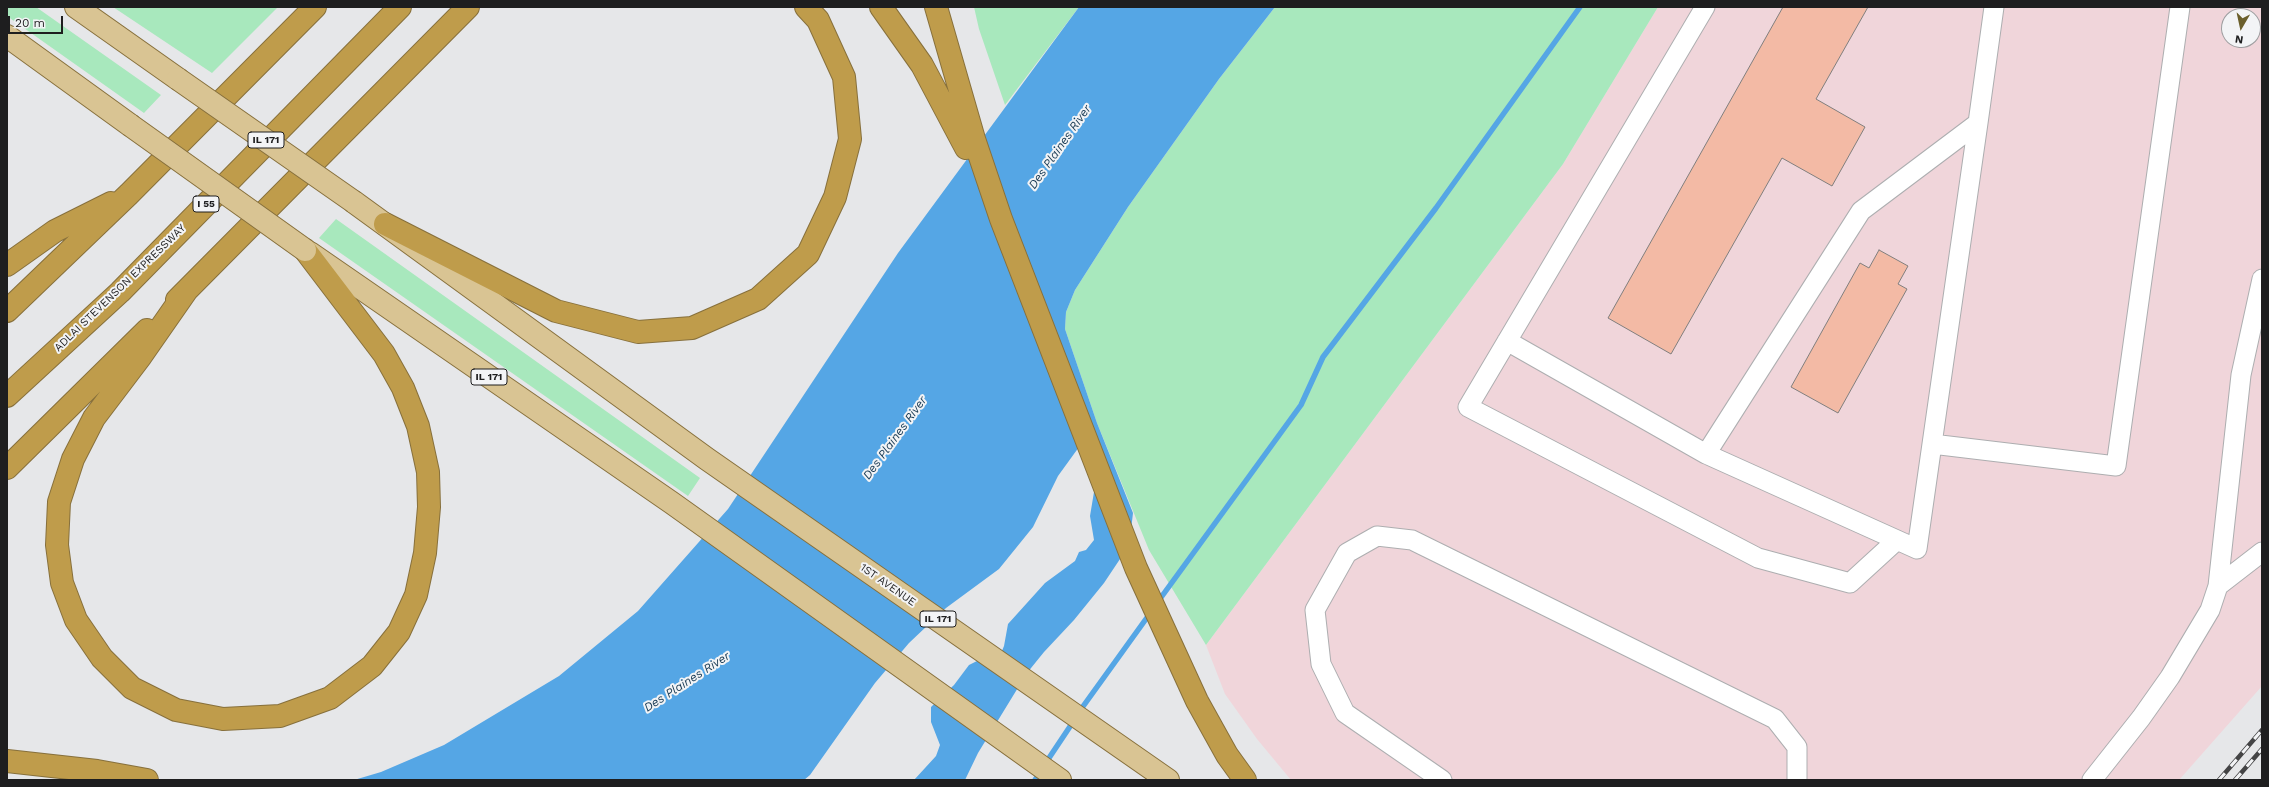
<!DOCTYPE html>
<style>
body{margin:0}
#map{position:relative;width:2269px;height:787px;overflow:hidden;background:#e6e7e9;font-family:"Work Sans",sans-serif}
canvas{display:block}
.frame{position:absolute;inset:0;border:8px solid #1e1e1f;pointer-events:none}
.north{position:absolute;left:2221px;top:8px;width:40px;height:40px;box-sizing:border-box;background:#f3f4f6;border:1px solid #9e9ea0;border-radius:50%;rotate:189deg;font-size:11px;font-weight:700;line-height:16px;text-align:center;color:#1e1e1f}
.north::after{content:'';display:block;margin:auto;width:14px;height:18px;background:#6b5f2c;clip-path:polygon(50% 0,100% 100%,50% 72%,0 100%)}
.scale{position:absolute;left:8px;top:16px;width:55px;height:18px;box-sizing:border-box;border:2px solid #1e1e1f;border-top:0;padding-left:5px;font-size:12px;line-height:14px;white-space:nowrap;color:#1e1e1f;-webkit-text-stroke:3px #f3f4f6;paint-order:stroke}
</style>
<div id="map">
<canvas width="2269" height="787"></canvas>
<div class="frame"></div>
<div class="north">N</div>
<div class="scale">20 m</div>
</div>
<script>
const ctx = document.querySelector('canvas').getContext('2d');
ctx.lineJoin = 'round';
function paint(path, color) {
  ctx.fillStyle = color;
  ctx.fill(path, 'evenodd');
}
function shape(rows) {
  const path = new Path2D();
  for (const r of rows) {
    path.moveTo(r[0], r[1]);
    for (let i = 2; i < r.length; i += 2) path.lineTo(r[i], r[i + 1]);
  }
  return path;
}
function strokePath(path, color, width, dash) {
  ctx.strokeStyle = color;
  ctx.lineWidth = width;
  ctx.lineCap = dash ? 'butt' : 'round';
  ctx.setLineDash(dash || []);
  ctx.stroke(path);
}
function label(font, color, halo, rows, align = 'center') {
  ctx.font = font + ' "Work Sans",sans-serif';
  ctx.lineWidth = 4;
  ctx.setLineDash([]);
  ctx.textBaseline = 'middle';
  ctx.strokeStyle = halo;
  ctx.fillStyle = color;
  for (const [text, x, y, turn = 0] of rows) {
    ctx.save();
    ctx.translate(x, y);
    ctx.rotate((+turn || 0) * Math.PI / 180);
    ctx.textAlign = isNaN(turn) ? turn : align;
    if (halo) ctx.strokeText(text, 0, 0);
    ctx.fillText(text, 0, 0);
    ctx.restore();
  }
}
const industrial = shape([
 [1658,7,2262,7,2262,686,2179,780,1291,780,1257,739,1225,694,1206,645,1563,164],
 [2229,16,2253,16,2253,40,2229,40]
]);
const green = shape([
 [7,7,36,7,161,95,144,113,7,16],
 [113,7,278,7,212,73],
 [974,7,1079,7,1005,105,979,29],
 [1275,7,1658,7,1563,164,1206,645,1149,550,1097,423,1065,329,1066,312,1075,290,1128,207,1219,79],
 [336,219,700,478,688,496,319,238]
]);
const water = shape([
 [1079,7,1275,7,1219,79,1128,207,1075,290,1066,312,1065,329,1097,423,1133,513,1131,530,1122,556,1104,583,1074,620,1044,652,1027,673,978,753,965,780,914,780,936,756,940,745,931,722,931,707,954,685,969,665,977,661,999,658,1004,646,1008,624,1045,583,1075,561,1079,552,1086,550,1094,540,1090,516,1095,486,1079,447,1058,476,1033,527,999,569,946,608,909,643,875,683,810,775,804,780,354,780,381,772,444,745,559,676,638,611,728,509,898,253]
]);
const stream = shape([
 [1157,603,1301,405,1323,357,1436,208,1580,7],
 [1079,712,1151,612],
 [1045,764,1075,719],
 [1035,780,1041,771]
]);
const building = shape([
 [1783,7,1868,7,1816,99,1865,127,1832,186,1782,158,1671,354,1608,318,1783,7],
 [1879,250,1908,266,1898,284,1907,289,1838,413,1791,387,1860,263,1869,268,1879,250]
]);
const minor = shape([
 [1705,7,1468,407,1758,558,1850,583,1897,540],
 [1978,123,1932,444,1917,549,1706,454,1861,211,1978,123],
 [1978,123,1994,7],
 [1507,341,1706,454],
 [1932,444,2116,466,2180,7],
 [2218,586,2262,552],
 [1442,780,1345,713,1321,664,1315,610,1347,553,1377,536,1412,540,1775,719,1797,747,1797,780],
 [2092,780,2141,718,2170,677,2210,610,2218,586,2241,375,2262,279]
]);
const major = shape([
 [76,7,178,79],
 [7,36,130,125],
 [354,202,707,459,1168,780],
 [310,253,672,503,1060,780]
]);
const highway = shape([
 [881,7,922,65,966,148],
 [936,7,974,139,1001,219,1136,568,1197,701,1227,755,1245,780],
 [385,224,556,311,638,332,692,328,758,299,808,254,835,197,850,139,844,77,818,20,806,7],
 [7,265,55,231,111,203],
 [187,290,141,356,94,418,73,459,59,502,57,545,62,583,76,620,102,658,132,688,176,710,223,719,280,716,330,698,372,666,399,632,416,595,425,553,429,507,428,472,418,426,403,388,384,354,305,250],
 [177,300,468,7],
 [7,311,129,194,315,7],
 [7,396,120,292,400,7],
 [7,468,147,330],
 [7,761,97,771,147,780]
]);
const rail = shape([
 [2219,780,2262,730],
 [2235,780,2262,749]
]);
const majorBridge = shape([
 [178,79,354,202],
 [130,125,305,250]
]);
const shields = [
 [266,140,36],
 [206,204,26],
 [489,377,36],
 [938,619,36]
];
const shieldNames = [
 ["IL 171",266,140],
 ["I 55",206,204],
 ["IL 171",489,377],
 ["IL 171",938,619]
];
const streetNames = [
 ["ADLAI STEVENSON EXPRESSWAY",120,288,-44],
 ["1ST AVENUE",888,585,35]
];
const waterNames = [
 ["Des Plaines River",1060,147,-55],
 ["Des Plaines River",895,438,-54],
 ["Des Plaines River",687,682,-33]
];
paint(industrial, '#f0d5da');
paint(green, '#a8e8bd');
paint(water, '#55a6e5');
strokePath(stream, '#55a6e5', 5.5);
paint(building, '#f3baa5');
strokePath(building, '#817f7e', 1);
strokePath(minor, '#adaeb0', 21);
strokePath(major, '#87703c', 24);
strokePath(highway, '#87703c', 24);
strokePath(minor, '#fff', 19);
strokePath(major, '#d9c493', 22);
strokePath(highway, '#bf9c4b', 22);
strokePath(rail, '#444445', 4.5);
strokePath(rail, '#f3f4f6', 3, [9]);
strokePath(majorBridge, '#87703c', 24, []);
strokePath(majorBridge, '#d9c493', 22);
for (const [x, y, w] of shields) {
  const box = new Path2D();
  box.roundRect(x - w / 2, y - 8, w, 16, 3);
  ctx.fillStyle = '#f3f4f6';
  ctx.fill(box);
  strokePath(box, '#1e1e1f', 1);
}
label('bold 10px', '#1e1e1f', null, shieldNames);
label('11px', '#1e1e1f', '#f3f4f6', streetNames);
label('italic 12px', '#173953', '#f3f4f6', waterNames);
</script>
